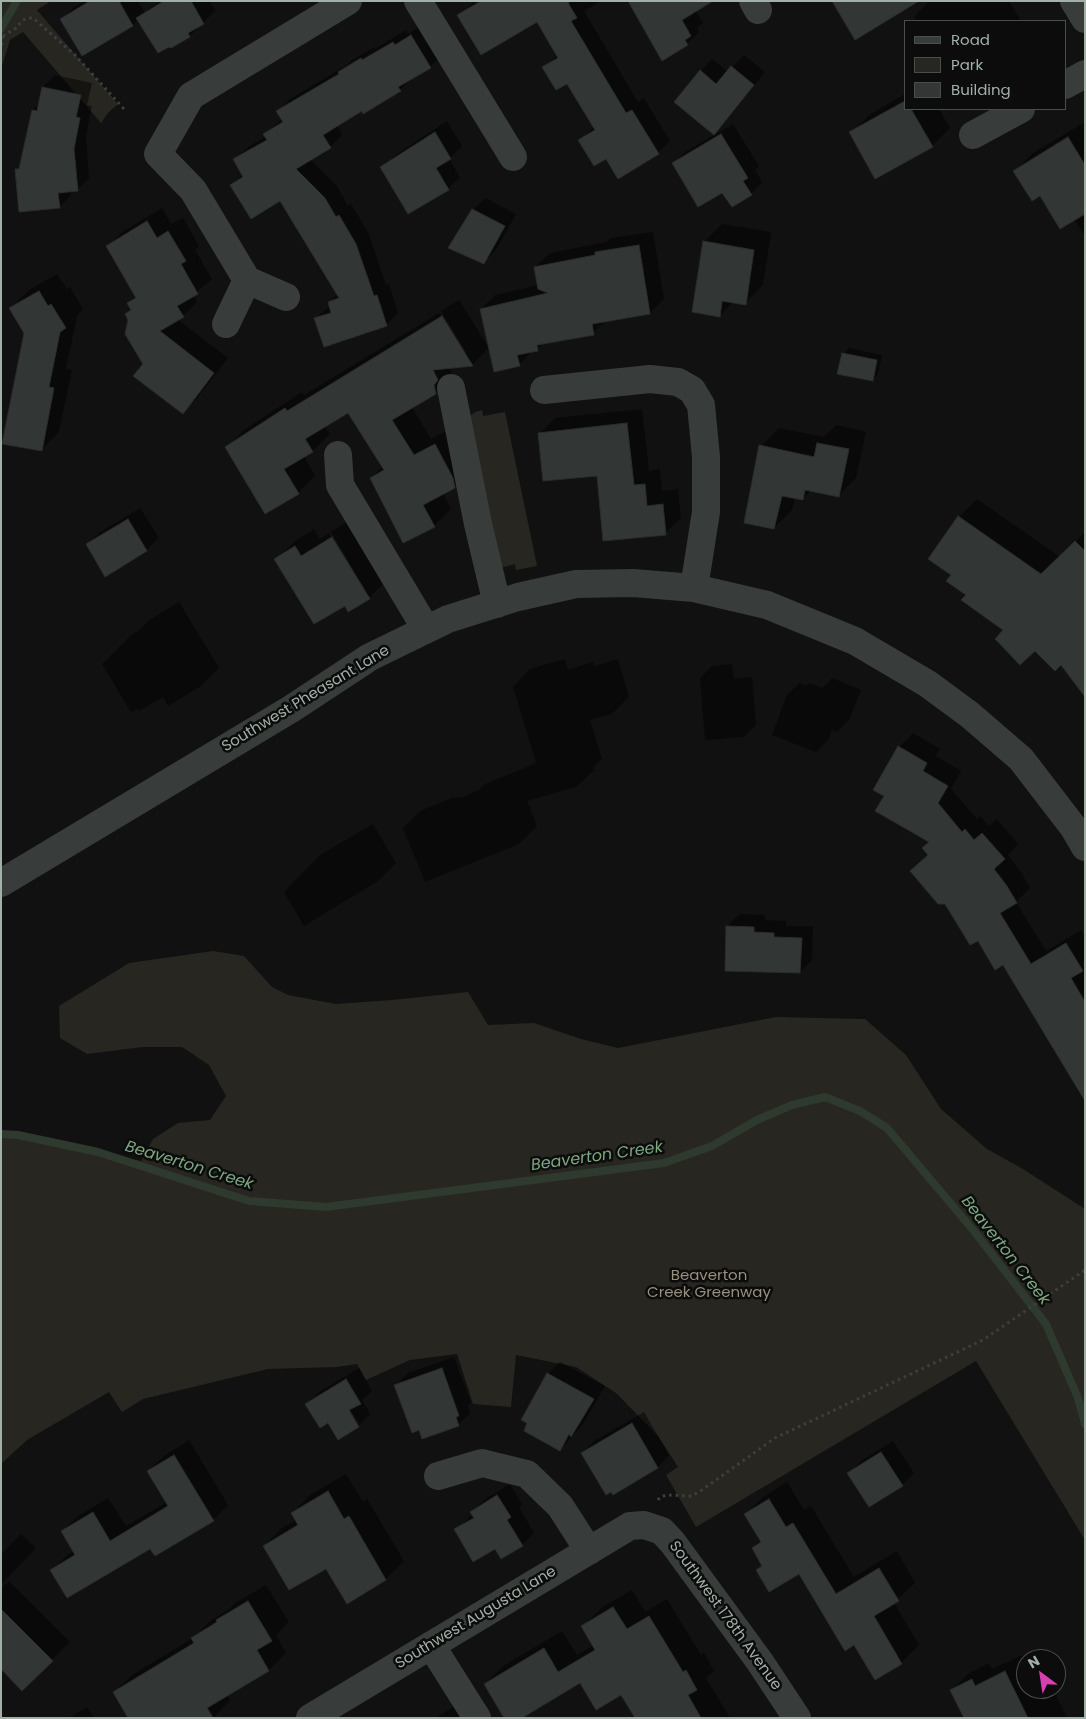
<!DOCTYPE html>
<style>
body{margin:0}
#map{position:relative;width:1086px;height:1719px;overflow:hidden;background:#101110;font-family:Poppins,sans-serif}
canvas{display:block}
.frame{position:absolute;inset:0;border:2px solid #a3b0a7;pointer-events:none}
.legend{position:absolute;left:904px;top:20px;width:162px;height:90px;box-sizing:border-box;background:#0b0c0b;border:1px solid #484e49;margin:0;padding:6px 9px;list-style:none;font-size:15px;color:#a3b0a7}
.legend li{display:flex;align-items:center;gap:10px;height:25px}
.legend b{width:25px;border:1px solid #484e49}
.north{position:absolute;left:1016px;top:1649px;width:50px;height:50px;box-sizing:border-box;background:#0b0c0b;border:1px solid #484e49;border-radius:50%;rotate:329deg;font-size:14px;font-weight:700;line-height:20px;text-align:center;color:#a3b0a7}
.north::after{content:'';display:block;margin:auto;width:18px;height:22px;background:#d840b1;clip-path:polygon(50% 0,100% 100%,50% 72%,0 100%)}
</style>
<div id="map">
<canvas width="1086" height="1719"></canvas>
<div class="frame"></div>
<ul class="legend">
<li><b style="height:6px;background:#383c3a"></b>Road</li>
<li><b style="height:14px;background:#282621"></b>Park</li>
<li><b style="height:14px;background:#323634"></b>Building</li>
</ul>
<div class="north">N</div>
</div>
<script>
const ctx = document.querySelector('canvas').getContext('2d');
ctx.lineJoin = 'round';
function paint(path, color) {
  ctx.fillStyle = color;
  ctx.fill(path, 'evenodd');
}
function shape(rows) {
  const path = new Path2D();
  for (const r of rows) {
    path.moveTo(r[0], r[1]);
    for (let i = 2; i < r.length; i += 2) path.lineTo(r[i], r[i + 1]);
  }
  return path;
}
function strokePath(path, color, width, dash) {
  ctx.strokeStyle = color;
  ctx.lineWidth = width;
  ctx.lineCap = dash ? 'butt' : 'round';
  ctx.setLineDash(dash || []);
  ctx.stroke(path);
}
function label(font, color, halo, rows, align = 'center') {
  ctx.font = font + ' Poppins,sans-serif';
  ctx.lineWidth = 5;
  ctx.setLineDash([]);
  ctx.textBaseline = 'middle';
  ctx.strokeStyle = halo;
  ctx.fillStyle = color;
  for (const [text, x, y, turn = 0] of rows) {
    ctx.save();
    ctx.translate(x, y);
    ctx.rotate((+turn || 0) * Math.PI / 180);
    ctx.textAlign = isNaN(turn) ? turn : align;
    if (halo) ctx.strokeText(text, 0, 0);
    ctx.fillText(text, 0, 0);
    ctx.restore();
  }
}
const green = shape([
 [1,1,51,1,37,10,118,104,108,113,101,123,23,32,10,40,1,69],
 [482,410,483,416,505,412,537,566,516,570,515,564,500,568,470,416,475,412],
 [213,951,244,956,272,987,288,995,336,1004,392,1000,468,992,488,1025,534,1023,581,1039,618,1048,776,1017,865,1019,906,1055,941,1109,987,1149,1023,1169,1085,1209,1085,1540,976,1361,696,1527,666,1475,678,1467,658,1436,616,1393,576,1367,516,1355,511,1407,473,1404,457,1354,410,1360,366,1380,357,1364,337,1367,268,1369,143,1399,122,1412,109,1392,27,1440,1,1464,1,1130,141,1161,153,1139,178,1123,210,1120,226,1096,209,1065,182,1047,143,1047,87,1054,60,1038,59,1006,129,963]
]);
const shadow = shape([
 [84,1,138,1,145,13,151,7,161,1,210,1,215,11,190,36,171,47,138,19,133,25,82,54,61,20,73,8],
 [475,1,601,1,584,11,638,102,644,98,670,141,658,153,606,157,580,140,594,127,567,82,544,68,557,55,537,20,459,16],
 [650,1,695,10,703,23,697,28,699,32,687,44],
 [929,1,1009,1,1021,21,917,21,914,17],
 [424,24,442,55,430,67,412,78,400,90,337,125,342,135,330,147,310,159,337,186,348,206,351,204,368,232,386,285,389,284,398,313,386,325,315,319,330,306,329,302,338,294,281,199,232,185,243,174,235,160,247,148,266,136,265,134,282,119,278,111,290,99,347,65,352,60,374,47,375,49,406,30,408,34],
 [744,55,765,72,726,121,714,133,701,71,712,59,728,72],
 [55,75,92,83,87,105,92,106,86,136,89,178,77,190,71,190,71,195,59,207,16,170,21,165,33,110,40,103,43,87],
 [905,94,905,109,939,109,950,128,932,146,851,133,869,115],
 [447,121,462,146,449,159,460,177,448,189,382,168,394,156],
 [1085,122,1085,236,1074,219,1040,194,1015,171,1033,153],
 [733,124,759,166,755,170,762,182,751,194,723,191,674,163,685,152],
 [485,198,516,214,496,250,484,262,473,210],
 [162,208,171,224,183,218,199,246,195,250,212,279,193,295,197,302,183,316,177,319,228,358,197,398,183,412,144,364,126,314,132,309,129,303,137,296,108,246,122,232],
 [722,224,771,232,763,285,745,303,733,302,719,316,704,242],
 [653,232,664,299,650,313,607,320,593,333,544,343,537,349,533,350,519,365,481,309,495,295,539,285,535,267,550,253,607,242,610,238],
 [57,274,67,289,70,287,83,309,77,316,66,369,72,370,59,432,41,450,25,332,11,308,29,290],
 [459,300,489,348,472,365,450,367,453,376,435,393,412,407,431,439,452,428,471,470,454,487,443,493,451,509,434,526,371,478,383,466,349,411,324,426,330,434,313,451,304,456,315,476,298,493,266,512,227,447,244,430,302,392,304,395,439,313,463,352,466,352,441,311],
 [302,433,312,448,309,448,300,434],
 [849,348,882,355,878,374,873,380,843,354],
 [642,409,649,471,660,469,662,491,678,489,681,518,665,533,598,475,540,434,555,418],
 [836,425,866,432,856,478,838,496,811,490,803,499,795,497,792,510,774,528,761,446,779,428,824,437],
 [977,499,1060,557,1085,532,1085,695,1061,664,1005,630,967,594,953,575,959,517],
 [140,508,159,538,146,550,105,575,87,545,99,533],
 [351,519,387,580,369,598,348,610,345,604,276,560,294,542,314,529,320,539,329,533,362,589,365,589,331,532],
 [179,602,219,668,201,686,168,706,163,697,139,711,138,709,131,712,102,664,131,635,139,630,151,619],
 [565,659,568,670,593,662,595,666,618,659,629,697,612,714,590,720,602,759,593,767,594,770,576,787,527,801,537,826,519,844,425,882,403,828,420,811,452,798,463,797,479,790,485,784,532,765,536,762,513,687,530,669],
 [732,664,734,679,752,677,756,725,744,737,705,740,700,678,712,666],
 [832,678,861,690,849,720,837,732,832,730,828,740,816,752,772,735,787,695,799,683,806,686,809,683,822,688],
 [913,733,940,749,936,756,961,771,951,789,977,819,980,816,989,826,997,819,1018,844,1008,855,1021,872,1030,888,1016,902,1046,951,1081,930,1085,937,1085,1091,1004,963,978,939,946,903,911,871,929,854,930,842,886,796,899,747],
 [373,824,396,863,378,881,304,926,284,892,320,855],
 [740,914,765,915,765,920,786,921,786,926,813,926,812,960,800,972,727,926],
 [454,1357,471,1403,468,1405,470,1413,458,1425,420,1429,396,1385,408,1373],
 [560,1362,605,1386,583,1424,560,1450,548,1374],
 [359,1368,372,1391,362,1400,370,1414,358,1426,338,1438,328,1422,307,1404,319,1392],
 [347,1404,359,1424,356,1424,345,1406],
 [644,1412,669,1455,657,1468,582,1453,594,1441],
 [189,1440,228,1505,213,1520,151,1547,52,1570,67,1555,74,1551,62,1531,78,1516,108,1498,126,1526,167,1502,148,1471,164,1456],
 [893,1441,914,1473,902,1485,849,1473,861,1461],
 [346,1474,363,1502,367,1499,404,1561,386,1579,347,1602,326,1567,264,1546,282,1528,296,1520,292,1513,310,1495],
 [787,1482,804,1510,811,1506,854,1577,897,1551,915,1583,894,1603,919,1645,901,1663,875,1678,854,1643,799,1572,758,1570,763,1564,753,1548,761,1540,746,1514,763,1497],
 [510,1484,522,1504,519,1507,534,1533,522,1545,495,1547,456,1530,473,1514,472,1512,484,1500],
 [21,1534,36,1548,1,1585,1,1554],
 [9,1581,70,1642,22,1689,1,1667,1,1588],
 [266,1585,289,1622,276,1635,286,1653,269,1670,227,1695,230,1700,213,1718,114,1692,132,1675,193,1638,210,1621,228,1610,235,1603],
 [205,1702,213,1715,210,1715,203,1704],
 [632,1590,645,1612,667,1599,701,1655,704,1653,714,1671,706,1678,730,1718,636,1718,621,1693,581,1682,485,1684,503,1666,562,1631,577,1655,594,1645,583,1626,601,1608],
 [1022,1655,1026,1662,1026,1689,1053,1689,1067,1718,966,1718,952,1690,969,1673,989,1663,992,1669],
 [457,1705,465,1718,435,1718],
 [87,1707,94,1718,69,1718]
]);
const stream = shape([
 [1,28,17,1],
 [1,1134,18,1135,98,1152,249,1201,326,1207,664,1163,712,1146,757,1120,792,1105,825,1097,860,1111,887,1128,974,1231,1046,1324,1078,1398,1085,1424]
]);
const building = shape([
 [90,1,119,1,133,26,82,56,60,19,90,1],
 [164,1,191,1,204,24,188,33,190,37,171,48,169,47,158,53,136,18,164,1],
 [481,1,571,1,568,3,577,18,571,21,626,113,632,110,659,154,618,179,606,159,594,166,578,140,595,130,567,84,556,90,542,67,558,58,537,22,481,55,457,15,481,1],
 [628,1,713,1,682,20,691,36,685,40,688,45,662,61,628,1],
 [832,1,919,1,855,40,832,1],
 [411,35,431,68,398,87,401,91,363,114,362,111,323,135,331,148,296,169,325,198,336,217,339,215,356,244,374,296,377,295,387,326,324,347,314,318,331,313,328,302,339,298,280,201,251,219,230,185,243,177,233,159,267,140,263,134,283,122,276,111,339,74,338,72,361,58,362,60,393,42,395,45,411,35],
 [731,66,754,85,714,135,674,102,700,70,716,84,731,66],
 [42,87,81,95,76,117,80,118,74,149,78,191,58,193,60,208,19,212,15,169,19,169,32,110,37,111,42,87],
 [905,101,905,109,911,109,933,147,875,179,849,132,905,101],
 [435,132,451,159,436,168,449,190,408,214,380,167,435,132],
 [721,134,748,178,743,181,752,195,732,207,722,193,698,207,672,163,721,134],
 [1068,137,1085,165,1085,214,1060,229,1040,196,1032,201,1013,171,1068,137],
 [472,209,505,226,484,264,448,248,472,209],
 [147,221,157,238,168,231,186,261,181,264,198,294,177,306,184,317,160,331,214,373,183,414,133,376,143,364,125,334,128,320,125,314,131,310,127,303,136,298,106,246,147,221],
 [703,241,754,250,746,305,722,301,720,317,692,312,703,241],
 [639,245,650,314,592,324,594,335,537,345,538,351,517,355,520,366,494,372,480,309,548,293,538,289,534,267,595,255,595,252,639,245],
 [39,291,48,306,51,304,66,328,60,332,49,387,54,388,42,451,2,444,24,333,9,308,39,291],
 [442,316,473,366,433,370,438,380,434,385,436,394,392,420,414,455,435,444,453,478,455,488,423,505,435,527,403,543,370,478,384,470,348,413,305,439,313,452,284,469,299,494,265,514,225,447,285,408,287,411,442,316],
 [842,353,877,360,873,381,837,374,842,353],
 [627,423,634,485,645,484,647,506,663,504,666,535,603,541,597,476,543,481,538,433,627,423],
 [817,443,849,449,839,497,805,490,803,500,782,496,774,529,744,523,759,445,814,457,817,443],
 [958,516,1041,574,1075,541,1085,551,1085,697,1061,665,1055,671,1035,651,1020,665,995,639,1003,630,961,600,966,595,946,581,951,575,928,559,958,516],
 [128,519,147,551,105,577,86,544,128,519],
 [332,537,370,599,348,612,345,606,314,624,274,559,295,546,301,556,332,537],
 [898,746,927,763,923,771,948,786,938,803,962,832,965,829,974,840,982,833,1005,859,994,869,1007,886,1017,903,1000,913,1031,964,1066,943,1083,971,1071,978,1085,1002,1085,1101,1003,965,995,970,978,941,970,945,945,904,938,904,910,871,928,855,922,848,929,842,875,811,884,796,873,790,898,746],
 [726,926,754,927,754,932,774,933,774,937,802,938,800,973,725,971,726,926],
 [442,1368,459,1416,456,1417,459,1426,422,1439,419,1430,412,1433,394,1385,442,1368],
 [547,1373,594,1399,571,1437,569,1434,560,1451,524,1431,527,1423,521,1420,547,1373],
 [346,1379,361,1404,349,1410,359,1427,338,1440,328,1423,320,1428,305,1404,346,1379],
 [632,1423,658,1468,613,1495,611,1492,606,1495,581,1453,632,1423],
 [881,1452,903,1486,869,1507,847,1473,881,1452],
 [174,1455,214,1521,155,1556,150,1549,67,1598,50,1570,75,1555,61,1531,93,1512,110,1541,168,1506,147,1471,174,1455],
 [328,1491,344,1519,349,1516,386,1580,347,1604,326,1569,289,1590,263,1546,298,1525,291,1513,328,1491],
 [497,1495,511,1517,507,1520,523,1546,501,1559,495,1549,473,1562,454,1529,474,1518,470,1512,497,1495],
 [769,1499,786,1527,793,1523,836,1594,879,1568,899,1601,874,1616,902,1664,875,1680,854,1645,845,1651,799,1574,769,1592,756,1570,762,1566,752,1548,761,1542,744,1514,769,1499],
 [248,1601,272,1641,257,1650,269,1671,207,1708,213,1718,128,1718,113,1692,194,1643,191,1638,217,1622,216,1620,248,1601],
 [613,1607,627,1629,649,1616,683,1672,686,1670,697,1690,688,1695,701,1718,635,1718,621,1695,596,1710,580,1683,522,1718,504,1718,484,1684,544,1648,558,1672,595,1650,581,1626,613,1607],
 [1,1609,53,1661,22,1691,1,1669,1,1609],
 [1005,1671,1028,1718,964,1718,950,1690,972,1679,975,1686,1005,1671]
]);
const path = shape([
 [1,30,3,36,1,49],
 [3,36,16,28,23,20,28,18,33,18,75,55,124,109],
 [658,1500,660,1497,667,1495,691,1496,699,1492,775,1438,983,1340,1085,1270]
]);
const minor = shape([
 [418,1,513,157],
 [753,1,758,10],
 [1074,1,1085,19],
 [1065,85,1085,74],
 [973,135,1021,109],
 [247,280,286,297],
 [226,324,247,280,193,190,158,154,191,96,348,1],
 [451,388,478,524,497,604],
 [544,390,650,379,678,382,692,390,701,405,706,457,706,512,694,588],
 [338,455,340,485,426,629],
 [1,883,291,709,370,657,448,619,518,597,576,584,633,583,694,588,767,605,855,641,928,684,970,715,1021,759,1074,828,1085,847],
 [438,1476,482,1463,527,1474,560,1506,589,1551],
 [431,1645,477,1718],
 [310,1718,630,1526,644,1525,662,1531,673,1543,760,1662,797,1718]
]);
const streetNames = [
 ["Southwest Pheasant Lane",306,699,-31],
 ["Southwest 178th Avenue",725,1616,54],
 ["Southwest Augusta Lane",476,1618,-31]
];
const parkNames = [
 ["Beaverton",709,1276],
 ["Creek Greenway",709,1293]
];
const waterNames = [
 ["Beaverton Creek",597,1157,-8],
 ["Beaverton Creek",189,1166,17],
 ["Beaverton Creek",1005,1251,52]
];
paint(green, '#282621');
paint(shadow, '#0007');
strokePath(stream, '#2d3a2d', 8);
paint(building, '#323634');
strokePath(building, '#2a2d2c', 1);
strokePath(path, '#3b413d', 3, [2.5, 4]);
strokePath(minor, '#383c3a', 28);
label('15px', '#a3b0a7', '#0b0c0b', streetNames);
label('15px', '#998f7c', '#0b0c0b', parkNames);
label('italic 16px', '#7da780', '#0b0c0b', waterNames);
</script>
